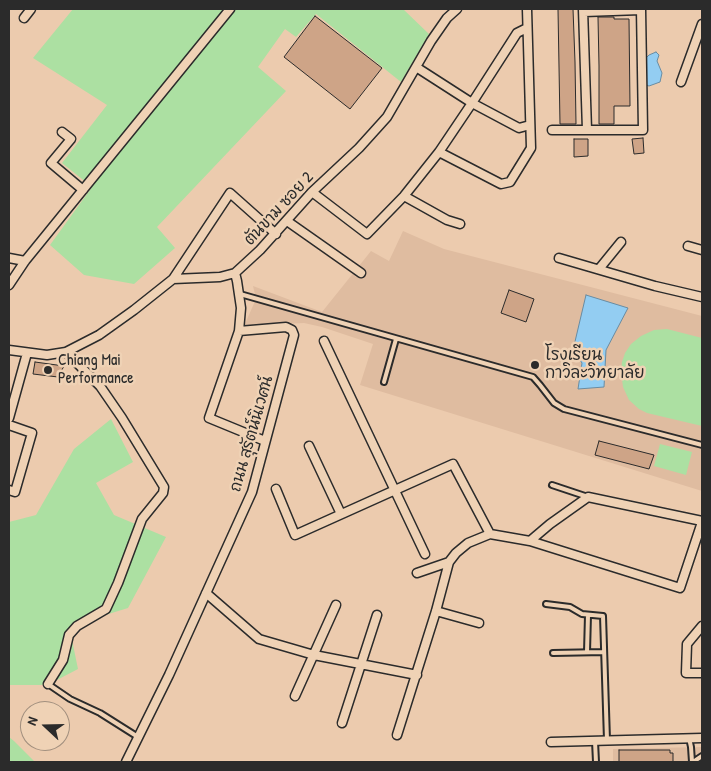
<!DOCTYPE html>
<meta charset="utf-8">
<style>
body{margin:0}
#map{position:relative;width:711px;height:771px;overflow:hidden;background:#eccbae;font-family:"Patrick Hand",sans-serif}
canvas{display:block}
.frame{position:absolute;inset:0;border:10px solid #2b2b2b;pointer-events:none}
.north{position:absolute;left:20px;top:701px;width:50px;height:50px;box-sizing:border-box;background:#efd2b5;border:1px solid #a18f7e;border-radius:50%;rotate:291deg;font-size:14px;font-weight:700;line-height:20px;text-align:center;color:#2b2b2b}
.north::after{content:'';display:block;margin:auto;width:18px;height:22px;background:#2b2b2b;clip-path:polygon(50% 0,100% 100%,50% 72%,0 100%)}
</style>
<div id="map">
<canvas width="711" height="771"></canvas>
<div class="frame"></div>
<div class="north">N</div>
</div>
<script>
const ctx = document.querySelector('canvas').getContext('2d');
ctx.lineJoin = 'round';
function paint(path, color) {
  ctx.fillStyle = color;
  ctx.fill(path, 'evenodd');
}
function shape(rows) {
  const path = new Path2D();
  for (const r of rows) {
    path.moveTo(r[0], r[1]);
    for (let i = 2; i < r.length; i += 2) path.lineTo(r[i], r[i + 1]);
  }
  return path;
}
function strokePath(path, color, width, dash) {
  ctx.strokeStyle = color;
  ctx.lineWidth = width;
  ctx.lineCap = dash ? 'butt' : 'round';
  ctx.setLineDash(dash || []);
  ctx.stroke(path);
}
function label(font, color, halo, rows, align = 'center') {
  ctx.font = font + ' "Patrick Hand","Playpen Sans Thai",sans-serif';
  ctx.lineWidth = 5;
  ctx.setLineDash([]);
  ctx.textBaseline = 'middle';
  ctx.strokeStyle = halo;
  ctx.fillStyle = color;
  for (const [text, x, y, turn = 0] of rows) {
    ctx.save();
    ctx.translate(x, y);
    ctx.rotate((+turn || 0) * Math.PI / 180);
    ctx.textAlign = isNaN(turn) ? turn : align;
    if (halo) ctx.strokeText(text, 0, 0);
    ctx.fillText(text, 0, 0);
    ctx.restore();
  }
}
const built = shape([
 [403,231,444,249,702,316,702,491,360,385,373,344,322,327,304,323,244,326,256,299,253,286,322,312,371,251,389,261],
 [702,747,702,762,613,762,613,749]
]);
const green = shape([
 [73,9,403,9,429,34,401,82,316,14,296,37,285,29,258,67,286,91,157,227,175,248,134,284,84,275,50,245,92,187,62,163,107,105,33,58],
 [667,329,702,338,702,426,647,413,639,409,629,400,623,387,621,371,622,362,625,353,631,344,641,336,654,330],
 [111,419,133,462,96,483,114,515,166,537,128,608,102,616,71,635,78,669,55,681,41,685,9,685,9,522,36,515,74,449],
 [660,444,692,452,686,475,654,466],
 [9,737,14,741,35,762,9,762]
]);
const water = shape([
 [656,52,659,55,657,61,662,73,660,82,649,86,646,85,646,58,649,55,656,52],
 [586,295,628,308,606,350,604,387,578,389,582,363,573,350,586,295]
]);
const building = shape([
 [558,9,573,9,575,62,576,124,560,124,558,9],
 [315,16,382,68,350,109,284,57,315,16],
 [598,17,614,17,614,19,629,19,630,106,614,106,614,124,599,124,599,66,598,17],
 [643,138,644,153,634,154,632,139,643,138],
 [574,139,588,139,588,156,574,157,574,139],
 [509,290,534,299,526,322,501,313,509,290],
 [35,362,64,366,58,377,33,374,35,362],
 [599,441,654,455,649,469,595,455,599,441],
 [619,750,670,750,670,753,673,753,673,762,619,762,619,750]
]);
const lane = shape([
 [240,294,533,377,540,385,554,403,564,409,702,445],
 [384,382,396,339],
 [552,485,588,497],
 [546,604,570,607,582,614,603,616,607,740],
 [587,652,588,615],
 [553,653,604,652],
 [48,684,70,699,100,713,138,737],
 [689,738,691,747,692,762],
 [595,741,596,762],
 [694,762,696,760,702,756]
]);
const street = shape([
 [583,9,587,130],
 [584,12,641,10],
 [24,18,31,9],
 [416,67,472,103,519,128,530,125],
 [681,82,702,24],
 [552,130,643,130,641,9],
 [62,132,71,139,51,163,83,190],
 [439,152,501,184,510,182,531,148,527,9],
 [312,192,367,234,404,196,439,152,472,103,517,33,527,28],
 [404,196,447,220,460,224],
 [287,221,361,273],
 [688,246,702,250],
 [9,258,25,261],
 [559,258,655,286,702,297],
 [599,269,621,242],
 [235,273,237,281,241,308,239,331,209,418,265,441],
 [173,279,230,193,276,234],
 [9,285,25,261,230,9],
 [324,341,425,554],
 [9,350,47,355,66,352,99,335,134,310,173,279,220,277,235,273,260,250,312,192,359,148,387,117,431,41,447,18,457,9],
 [9,418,27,353],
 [9,425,32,433,15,492,9,490],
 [309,446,341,514],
 [276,489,295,535,453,464,490,534],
 [530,541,680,588,702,522],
 [417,573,449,562],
 [206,593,259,639,314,655,417,675],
 [436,611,479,623],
 [702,626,687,644,686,673,702,673],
 [48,684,63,660,69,635,77,626,106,609,118,583,142,519,163,493,164,487,122,418,100,386,66,352],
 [295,696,336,605],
 [342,723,377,615],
 [397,735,436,611,449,562,456,553,468,543,490,534,530,541,550,524,588,497,702,521],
 [551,742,702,738],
 [126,762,169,675,252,492,294,335,292,330,286,327,239,331]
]);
const markers = [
 [535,365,5,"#2b2b2b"],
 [48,370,5,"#2b2b2b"]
];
const streetNames = [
 ["ตันขาม ซอย 2",279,209,-47],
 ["ถนน สุรัตน์นิเวศน์",252,434,-74]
];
const poiNames = [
 ["โรงเรียน",545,356],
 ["กาวิละวิทยาลัย",545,374],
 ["Chiang Mai",58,361],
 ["Performance",58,379]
];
paint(built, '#dfbca0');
paint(green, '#ace0a2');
paint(water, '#93cdf2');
strokePath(water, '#698ca2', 1);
paint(building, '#cea487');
strokePath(building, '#2b2b2b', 1);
strokePath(lane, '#2b2b2b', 8);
strokePath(street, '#2b2b2b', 11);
strokePath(lane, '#efd2b5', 4);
strokePath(street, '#efd2b5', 8);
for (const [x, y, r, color] of markers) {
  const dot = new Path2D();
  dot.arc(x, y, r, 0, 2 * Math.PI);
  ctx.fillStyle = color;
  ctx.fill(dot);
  strokePath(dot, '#efd2b5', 2);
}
label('16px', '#2b2b2b', '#efd2b5', streetNames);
label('16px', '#2b2b2b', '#efd2b5', poiNames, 'left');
</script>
